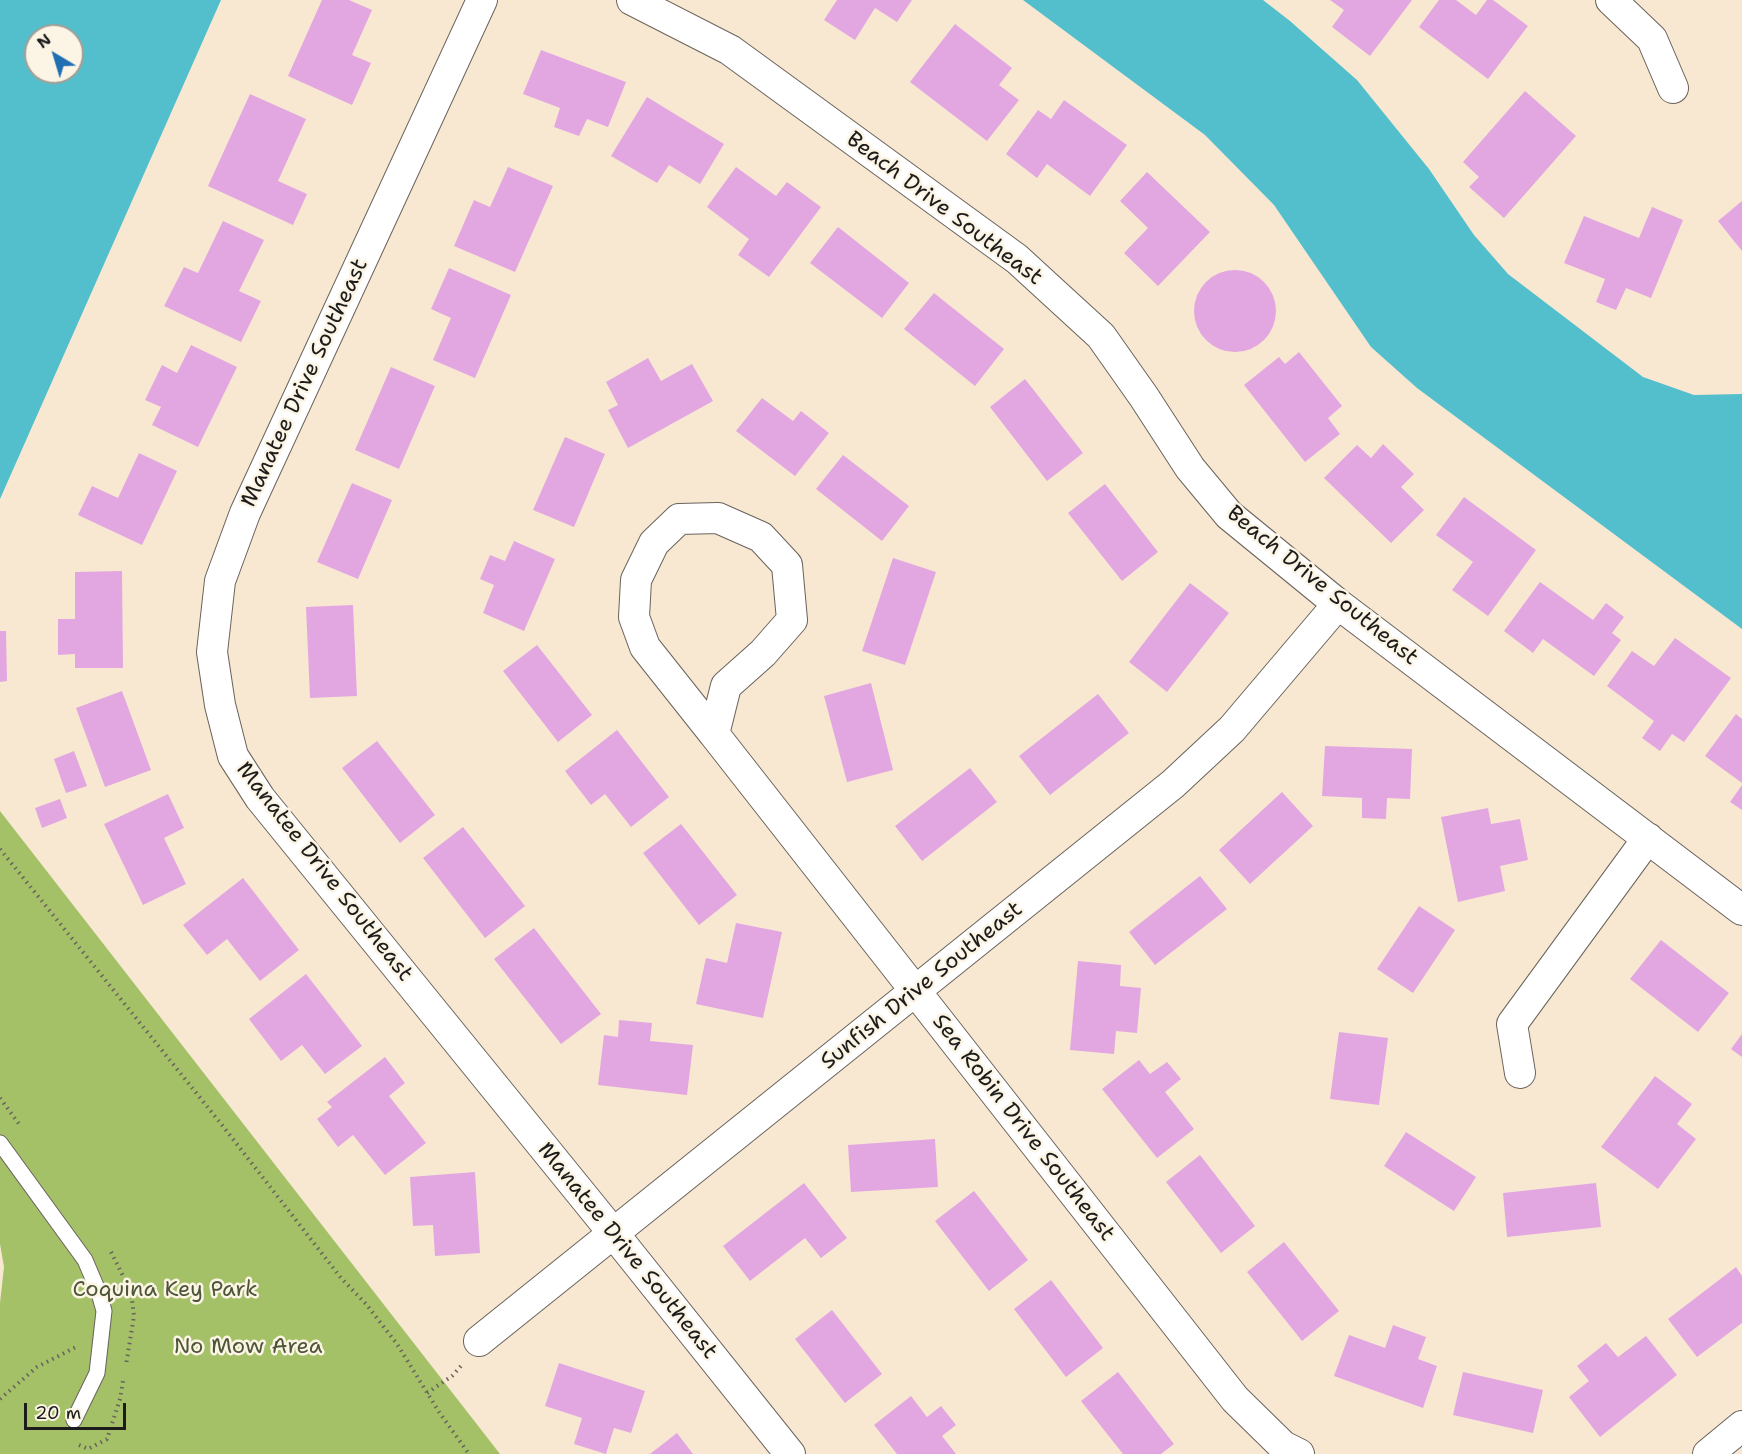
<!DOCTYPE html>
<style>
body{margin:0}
#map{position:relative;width:1742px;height:1454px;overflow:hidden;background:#f8e8d2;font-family:"Shantell Sans",sans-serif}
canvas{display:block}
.north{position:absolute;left:24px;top:24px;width:60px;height:60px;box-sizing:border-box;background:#fcf5e5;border:2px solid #a29e95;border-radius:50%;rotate:322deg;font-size:16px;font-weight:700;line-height:24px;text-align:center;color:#1c1c1c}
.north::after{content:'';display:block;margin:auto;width:21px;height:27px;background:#1f6fb2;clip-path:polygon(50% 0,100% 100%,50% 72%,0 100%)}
.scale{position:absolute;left:24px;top:1403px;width:102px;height:27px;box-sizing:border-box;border:3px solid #1c1c1c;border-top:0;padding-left:8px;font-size:18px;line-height:21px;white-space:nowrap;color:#1c1c1c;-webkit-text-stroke:4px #fcf5e5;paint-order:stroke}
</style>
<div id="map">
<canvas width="1742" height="1454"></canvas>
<div class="north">N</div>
<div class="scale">20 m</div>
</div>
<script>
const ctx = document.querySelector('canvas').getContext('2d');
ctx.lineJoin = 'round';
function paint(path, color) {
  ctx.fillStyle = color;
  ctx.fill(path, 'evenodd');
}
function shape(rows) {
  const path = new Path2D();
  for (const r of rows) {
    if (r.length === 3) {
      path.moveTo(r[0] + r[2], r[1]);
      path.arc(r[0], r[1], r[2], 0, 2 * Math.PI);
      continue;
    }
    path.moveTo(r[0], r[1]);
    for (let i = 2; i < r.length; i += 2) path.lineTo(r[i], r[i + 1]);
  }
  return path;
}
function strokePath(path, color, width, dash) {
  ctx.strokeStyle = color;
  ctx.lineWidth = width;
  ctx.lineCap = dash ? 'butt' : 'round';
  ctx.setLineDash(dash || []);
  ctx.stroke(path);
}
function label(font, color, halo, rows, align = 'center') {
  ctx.font = font + ' "Shantell Sans",sans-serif';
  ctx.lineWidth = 5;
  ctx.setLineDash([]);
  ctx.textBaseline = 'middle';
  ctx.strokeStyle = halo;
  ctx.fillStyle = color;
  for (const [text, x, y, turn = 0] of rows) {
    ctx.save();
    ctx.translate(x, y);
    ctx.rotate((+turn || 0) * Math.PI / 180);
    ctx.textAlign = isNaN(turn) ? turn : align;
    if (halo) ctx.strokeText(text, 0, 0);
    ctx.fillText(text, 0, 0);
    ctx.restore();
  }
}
const green = shape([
 [0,811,500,1454,0,1454,0,1303,4,1267,0,1244]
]);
const water = shape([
 [0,0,221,0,0,499],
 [36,36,72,36,72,72,36,72],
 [1023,0,1263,0,1290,21,1357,80,1429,169,1474,235,1508,274,1643,377,1694,395,1742,394,1742,629,1417,388,1371,347,1274,205,1205,135]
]);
const building = shape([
 [322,0,349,0,372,10,352,55,371,63,352,105,288,76],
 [837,0,912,0,897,22,875,8,855,40,824,20],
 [1330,0,1412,0,1370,56,1332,27,1344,10],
 [1439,0,1456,0,1476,15,1487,0,1493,0,1528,26,1488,79,1419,27],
 [955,24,1012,68,999,85,1019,100,987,141,910,82],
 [541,50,626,82,608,127,587,119,579,136,554,127,560,108,523,94],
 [1525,91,1576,136,1504,218,1469,187,1479,177,1463,162],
 [250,94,306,119,278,181,307,194,293,225,208,186],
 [647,97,724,144,700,184,669,165,657,183,611,156],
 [1064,100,1127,145,1090,196,1047,164,1037,178,1006,154,1038,110,1051,119],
 [508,167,553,186,515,272,454,246,474,200,490,207],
 [736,167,776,196,787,182,821,207,769,277,738,255,749,239,707,207],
 [1147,172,1210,232,1158,286,1124,253,1148,228,1120,201],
 [1742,201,1742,251,1718,221],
 [1652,207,1683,220,1651,298,1626,288,1616,310,1596,302,1605,279,1564,263,1584,216,1639,238],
 [223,221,264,240,239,291,261,301,241,342,164,306,184,267,198,273],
 [838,227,909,283,882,318,810,263],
 [449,268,511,295,475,378,433,360,451,318,431,309],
 [1235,311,41],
 [934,293,1004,349,975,386,904,329],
 [191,345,237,367,198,447,152,425,161,407,145,400,162,365,177,373],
 [1299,352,1342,406,1328,418,1340,434,1305,462,1244,385,1279,357,1285,364],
 [648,358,661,381,692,364,713,401,628,448,608,410,618,405,606,382],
 [391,367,435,386,399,469,355,450],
 [1025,379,1083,453,1047,481,990,407],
 [762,398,793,421,801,411,829,433,795,476,736,431],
 [565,437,605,454,574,527,533,510],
 [1383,444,1414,474,1401,487,1424,510,1391,543,1324,478,1357,445,1371,458],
 [139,453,177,471,142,545,78,515,92,486,118,498],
 [843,455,909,506,882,541,816,489],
 [352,483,392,500,358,579,317,562],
 [1105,484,1158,552,1122,581,1068,513],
 [1464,497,1536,550,1488,616,1452,590,1473,562,1436,535],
 [514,541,555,559,524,631,483,613,494,585,480,579,490,555,505,561],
 [893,558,936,572,905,665,862,651],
 [122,571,123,668,75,668,75,654,58,655,58,619,75,619,75,572],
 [1540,582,1593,620,1606,603,1624,617,1612,633,1621,640,1594,676,1543,639,1533,653,1504,631],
 [1190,583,1229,613,1167,692,1129,662],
 [353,605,357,696,310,698,306,607],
 [0,631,6,631,7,681,0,682],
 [1675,638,1731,678,1684,742,1672,734,1660,751,1642,738,1654,721,1607,686,1632,651,1654,666],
 [537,645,592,715,558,742,503,671],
 [871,683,893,770,847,782,824,696],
 [122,691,151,770,105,787,76,708],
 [1098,694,1129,733,1050,795,1019,756],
 [1736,714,1742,719,1742,783,1705,756],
 [617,730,669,797,631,827,605,794,591,805,565,771],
 [377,741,435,815,400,843,342,768],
 [1325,746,1412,749,1410,799,1387,798,1386,819,1362,818,1362,798,1322,796],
 [74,751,87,786,66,793,54,759],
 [970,768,997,802,922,861,895,826],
 [1742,785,1742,810,1730,802],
 [1282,792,1313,826,1250,884,1219,850],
 [168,794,184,828,164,838,186,884,143,905,104,824],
 [60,799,67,818,42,828,35,808],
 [1488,808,1491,824,1520,819,1528,860,1500,866,1505,891,1458,902,1441,817],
 [681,824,737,895,699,925,643,853],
 [463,827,525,906,485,938,423,858],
 [1200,876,1227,909,1155,965,1129,932],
 [243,878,299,950,260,981,227,939,207,955,183,925],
 [1419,906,1455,930,1413,993,1377,969],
 [736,923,782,932,763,1018,696,1004,706,958,727,963],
 [534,928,601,1014,561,1044,494,959],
 [1661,940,1729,993,1698,1032,1630,979],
 [1078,961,1121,965,1120,986,1141,988,1137,1033,1116,1031,1114,1054,1070,1050],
 [306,974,362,1046,325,1074,302,1045,281,1061,249,1019],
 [619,1020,652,1023,650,1041,693,1045,687,1095,598,1085,604,1035,618,1037],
 [1339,1032,1388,1038,1379,1105,1330,1099],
 [1742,1034,1742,1057,1731,1049],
 [385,1057,405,1083,389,1096,426,1143,385,1175,353,1135,338,1147,317,1119,332,1107,327,1102],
 [1139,1060,1150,1074,1167,1062,1181,1079,1165,1092,1194,1129,1157,1158,1102,1089],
 [1655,1076,1692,1104,1677,1124,1696,1139,1658,1189,1601,1147],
 [1406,1132,1476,1177,1454,1211,1384,1166],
 [935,1139,938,1187,851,1192,848,1145],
 [1200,1155,1255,1226,1221,1253,1166,1182],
 [475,1172,480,1253,435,1256,433,1225,413,1226,410,1177],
 [804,1183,847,1238,821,1258,805,1238,750,1281,723,1246],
 [1596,1183,1601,1227,1507,1237,1503,1193],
 [974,1191,1028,1260,989,1291,935,1221],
 [1284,1242,1339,1311,1302,1341,1247,1272],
 [1736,1267,1742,1276,1742,1323,1697,1357,1668,1319],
 [1051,1280,1103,1348,1066,1377,1014,1309],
 [832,1310,882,1374,845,1403,795,1339],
 [1393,1325,1426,1337,1418,1359,1437,1366,1423,1408,1334,1376,1349,1335,1385,1348],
 [1646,1336,1677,1375,1600,1437,1569,1397,1589,1381,1577,1366,1606,1343,1618,1357],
 [559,1363,645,1391,631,1433,614,1428,606,1454,574,1444,582,1418,545,1406],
 [1118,1372,1174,1444,1161,1454,1123,1454,1081,1401],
 [1463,1372,1543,1390,1533,1433,1453,1415],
 [911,1396,927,1417,941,1406,956,1425,942,1436,956,1454,897,1454,874,1425],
 [677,1433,693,1454,650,1454]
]);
const path = shape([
 [0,849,222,1125,341,1278,366,1304,397,1344,439,1412,469,1454],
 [0,1098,19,1124],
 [111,1252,131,1292,134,1316,126,1365],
 [427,1393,452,1376,461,1366],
 [0,1399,37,1367,76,1347],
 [79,1445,88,1449,107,1439,120,1399,123,1381]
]);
const lane = shape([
 [0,1143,85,1260,99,1293,104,1311,97,1373,74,1420]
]);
const street = shape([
 [482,0,245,513,220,581,212,652,220,705,233,756,260,798,614,1234,790,1454],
 [632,0,730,50,1017,259,1101,336,1144,397,1190,468,1229,515,1338,604,1742,910],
 [1611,0,1652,39,1673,88],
 [718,518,761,537,787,565,792,620,763,653,726,686,714,734,645,647,634,617,636,580,654,543,679,519,718,518],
 [714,734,1235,1399,1283,1446,1299,1454],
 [1520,1073,1512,1024,1648,838],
 [479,1341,1173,784,1232,729,1338,604],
 [1708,1454,1742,1426]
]);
const streetNames = [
 ["Beach Drive Southeast",944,209,37],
 ["Manatee Drive Southeast",305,383,-65],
 ["Beach Drive Southeast",1322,586,39],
 ["Manatee Drive Southeast",324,872,52],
 ["Sunfish Drive Southeast",922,986,-39],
 ["Sea Robin Drive Southeast",1023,1128,52],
 ["Manatee Drive Southeast",627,1251,51]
];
const parkNames = [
 ["Coquina Key Park",165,1290],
 ["No Mow Area",248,1347]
];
paint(green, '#a4c168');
paint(water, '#53bfcd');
paint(building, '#e2a7e1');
strokePath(lane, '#69635c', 17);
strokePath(street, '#69635c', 32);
strokePath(path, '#69635c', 4, [1.5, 4.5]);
strokePath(lane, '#fff', 15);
strokePath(street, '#fff', 30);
label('22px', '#1c1c1c', '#fcf5e5', streetNames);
label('22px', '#4c5637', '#fcf5e5', parkNames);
</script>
